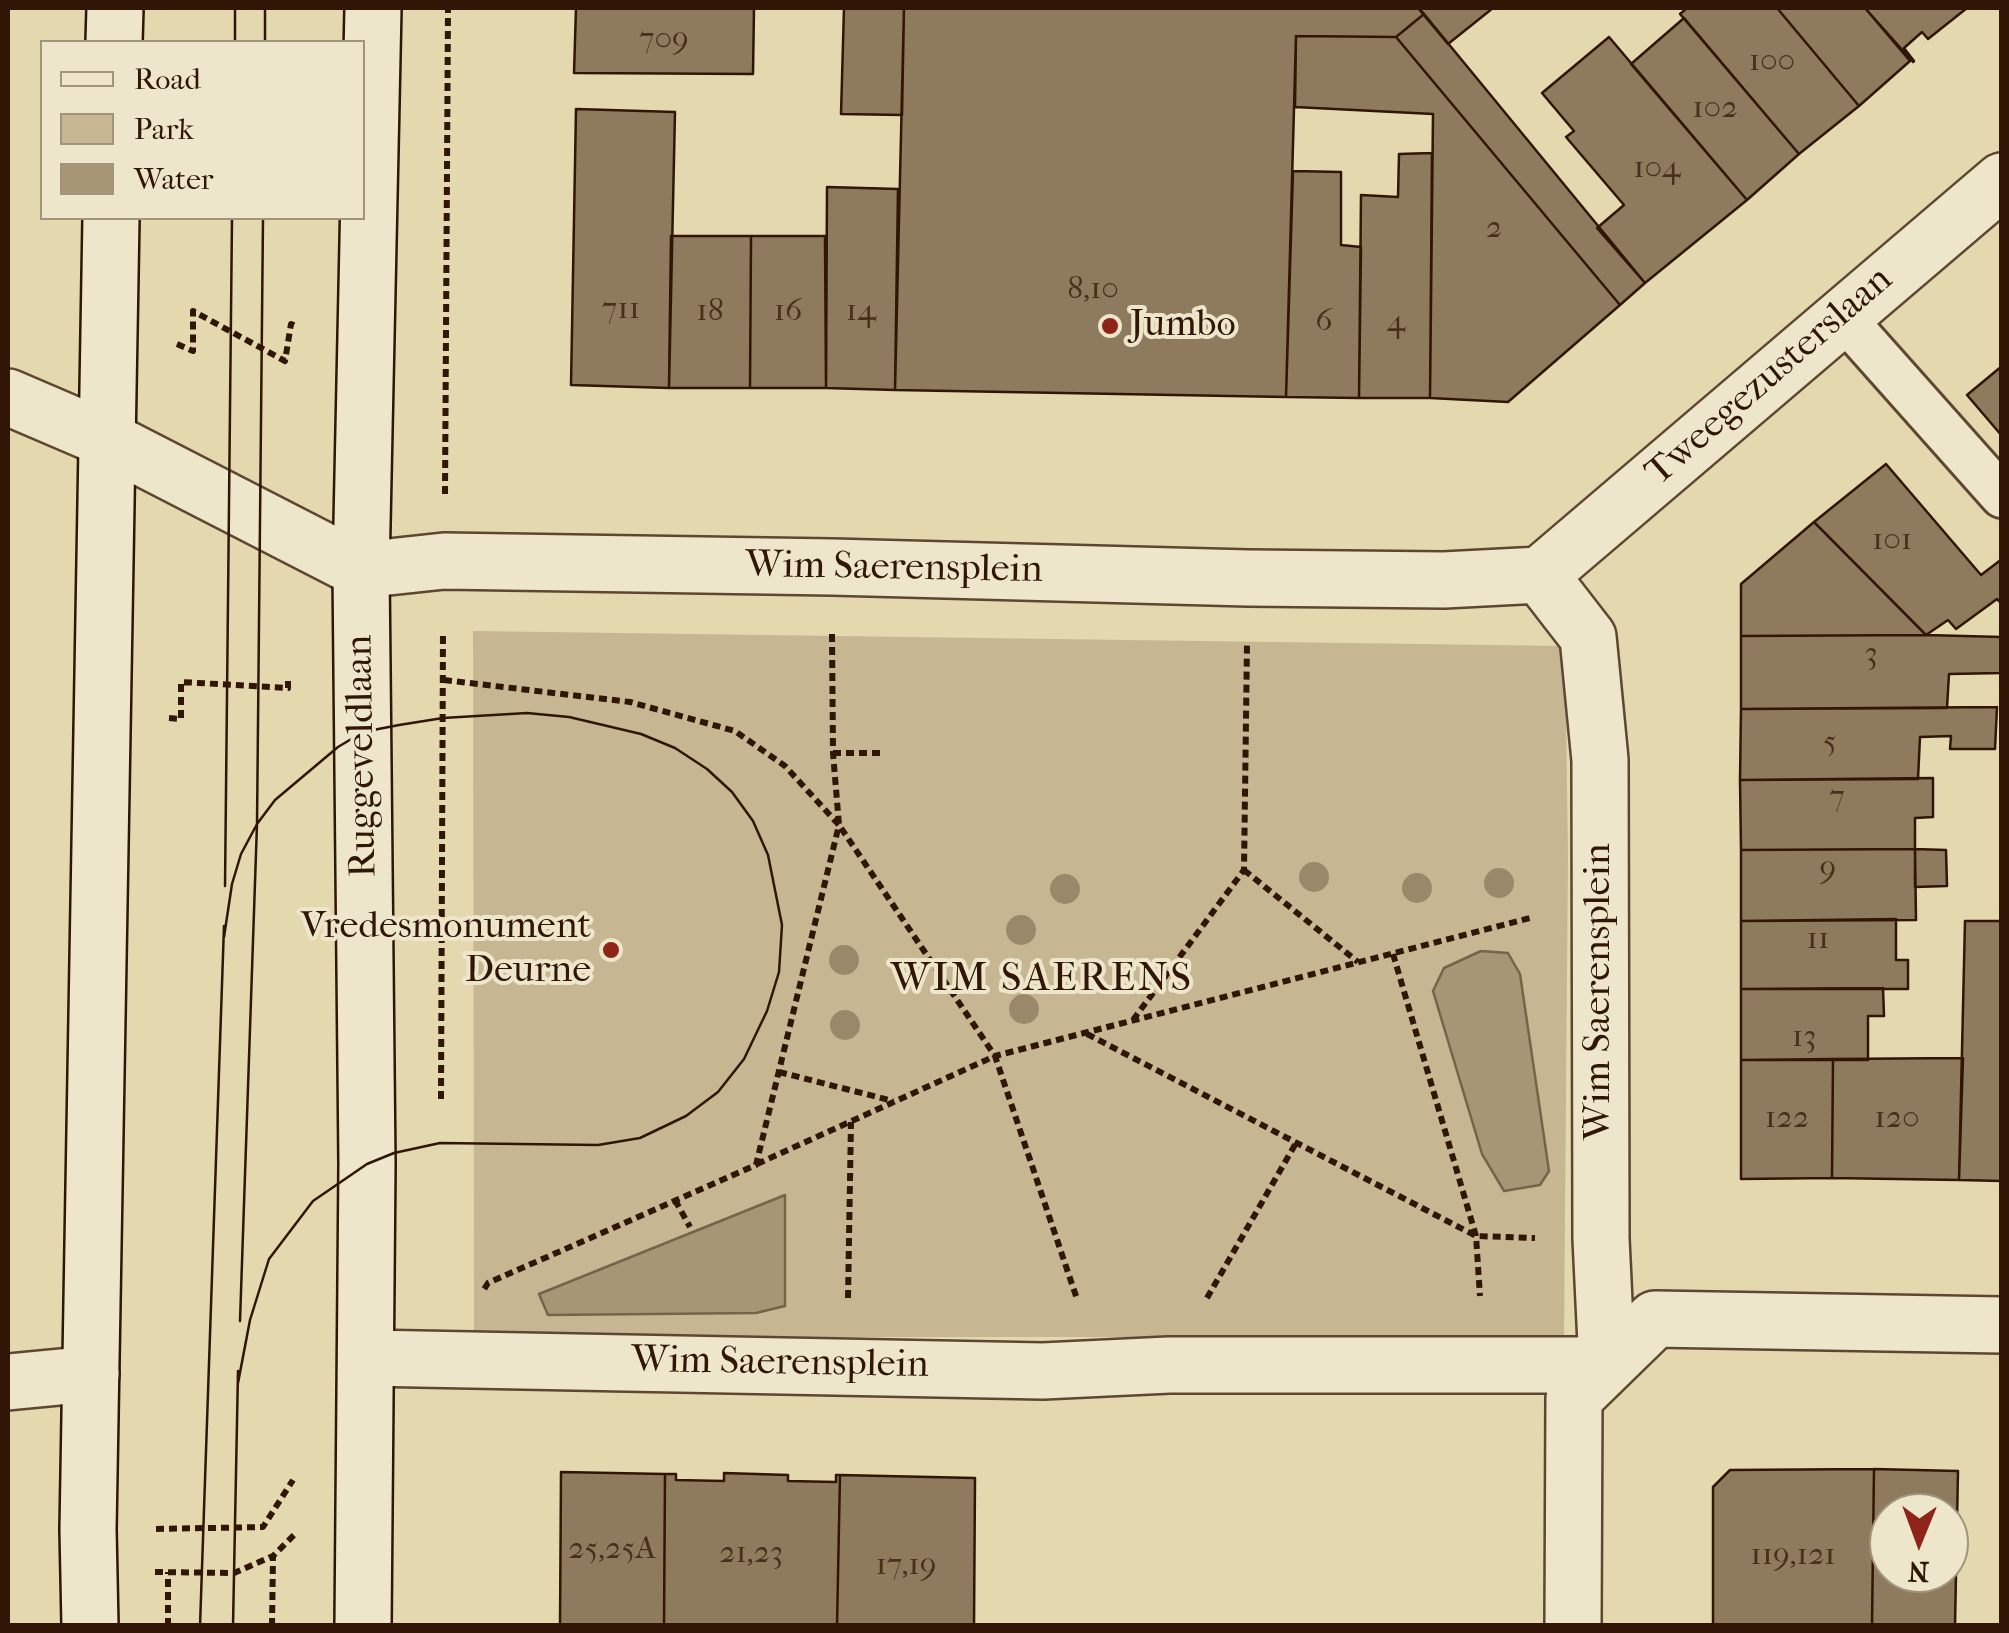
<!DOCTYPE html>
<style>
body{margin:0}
#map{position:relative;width:2009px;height:1633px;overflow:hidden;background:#e4d8af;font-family:"IM FELL French Canon",serif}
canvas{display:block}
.frame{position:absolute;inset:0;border:10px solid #311607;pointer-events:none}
.legend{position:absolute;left:40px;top:40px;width:325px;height:180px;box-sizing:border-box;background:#ede6cb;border:2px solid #a2937d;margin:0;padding:12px 18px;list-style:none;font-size:30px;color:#311607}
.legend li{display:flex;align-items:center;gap:20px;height:50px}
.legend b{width:50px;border:2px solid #a2937d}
.north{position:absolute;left:1869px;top:1493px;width:100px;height:100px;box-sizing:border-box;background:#ede6cb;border:2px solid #a2937d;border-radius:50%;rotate:181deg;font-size:28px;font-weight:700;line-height:40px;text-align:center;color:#311607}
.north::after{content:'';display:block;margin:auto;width:35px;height:45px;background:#8f2418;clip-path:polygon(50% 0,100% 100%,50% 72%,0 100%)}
</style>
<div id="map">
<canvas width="2009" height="1633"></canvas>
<div class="frame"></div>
<ul class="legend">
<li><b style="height:12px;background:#ede6cb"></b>Road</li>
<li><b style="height:28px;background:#c6b792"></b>Park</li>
<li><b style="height:28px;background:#a79676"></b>Water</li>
</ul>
<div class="north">N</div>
</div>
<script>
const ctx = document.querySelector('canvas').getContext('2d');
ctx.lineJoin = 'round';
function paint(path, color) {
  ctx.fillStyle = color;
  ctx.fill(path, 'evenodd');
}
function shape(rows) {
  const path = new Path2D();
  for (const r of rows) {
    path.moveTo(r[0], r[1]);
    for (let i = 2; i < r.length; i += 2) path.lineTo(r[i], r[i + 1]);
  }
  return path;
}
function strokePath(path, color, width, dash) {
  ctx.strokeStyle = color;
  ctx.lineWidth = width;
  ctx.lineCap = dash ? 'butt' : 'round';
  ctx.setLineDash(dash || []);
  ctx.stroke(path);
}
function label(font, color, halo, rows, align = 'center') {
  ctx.font = font + ' "IM FELL French Canon",serif';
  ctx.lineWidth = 8;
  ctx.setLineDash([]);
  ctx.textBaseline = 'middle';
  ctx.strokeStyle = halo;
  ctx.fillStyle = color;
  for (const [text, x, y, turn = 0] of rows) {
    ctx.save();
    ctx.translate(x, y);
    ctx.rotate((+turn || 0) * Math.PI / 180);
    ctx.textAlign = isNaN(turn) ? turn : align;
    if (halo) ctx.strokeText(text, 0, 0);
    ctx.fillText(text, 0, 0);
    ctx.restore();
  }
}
const green = shape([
 [473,631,1565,646,1568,856,1564,1337,474,1337]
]);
const water = shape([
 [1481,951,1508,953,1520,974,1549,1171,1540,1185,1504,1191,1482,1154,1433,991,1444,968,1481,951],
 [785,1195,785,1306,756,1313,548,1315,539,1294,785,1195]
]);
const building = shape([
 [576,8,754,8,753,74,574,73,576,8],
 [844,8,904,8,902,115,841,114,844,8],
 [904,8,1418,8,1424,14,1396,37,1296,36,1286,397,895,390,904,8],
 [1418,8,1493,8,1448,44,1418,8],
 [1687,8,1777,8,1859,106,1799,154,1680,14,1687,8],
 [1777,8,1865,8,1910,61,1859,106,1777,8],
 [1865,8,1967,8,1928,39,1922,32,1904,48,1914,61,1913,62,1865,8],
 [1424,14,1645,283,1620,305,1396,37,1424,14],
 [1684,18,1799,154,1747,200,1631,64,1684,18],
 [1296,36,1396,37,1620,305,1508,402,1430,398,1433,114,1295,107,1296,36],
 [1609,37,1747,200,1645,283,1597,228,1624,205,1566,137,1574,131,1542,93,1609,37],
 [576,109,675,112,669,388,571,385,576,109],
 [1432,153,1430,398,1359,398,1361,195,1398,197,1399,154,1432,153],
 [1293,171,1341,172,1341,245,1361,247,1359,398,1286,397,1293,171],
 [827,187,898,189,895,390,826,388,827,187],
 [671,236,751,236,750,388,669,388,671,236],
 [751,236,825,236,826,388,750,388,751,236],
 [2002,366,2002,436,1967,395,2002,366],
 [1886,464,1981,575,2002,559,2002,604,1997,599,1956,629,1948,620,1926,635,1814,522,1886,464],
 [1814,522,1926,635,1741,636,1741,584,1814,522],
 [1926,635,2002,637,2002,673,1949,674,1947,708,1741,709,1741,636,1926,635],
 [1997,707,1995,749,1950,749,1951,736,1920,737,1918,779,1740,780,1741,709,1997,707],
 [1933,778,1933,817,1915,818,1915,849,1741,850,1740,780,1933,778],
 [1915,849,1916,920,1741,921,1741,850,1915,849],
 [1915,849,1946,850,1947,886,1915,887,1915,849],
 [1896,919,1896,960,1908,960,1908,989,1741,989,1741,921,1896,919],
 [1965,921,2002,921,2002,1181,1959,1180,1965,921],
 [1883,988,1884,1016,1868,1016,1868,1060,1741,1060,1741,989,1883,988],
 [1963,1058,1959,1180,1832,1178,1833,1059,1963,1058],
 [1833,1059,1832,1178,1741,1179,1741,1060,1833,1059],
 [1874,1469,1958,1471,1955,1626,1872,1626,1874,1469],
 [1889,1513,1949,1513,1949,1573,1889,1573,1889,1513],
 [1874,1469,1872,1626,1713,1626,1713,1487,1730,1470,1874,1469],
 [561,1472,665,1474,664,1626,560,1626,561,1472],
 [724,1473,788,1475,788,1481,836,1482,836,1475,840,1475,837,1626,664,1626,665,1474,676,1474,676,1480,724,1481,724,1473],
 [840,1475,975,1478,974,1626,837,1626,840,1475]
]);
const path = shape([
 [177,344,193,351,193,311,285,361,291,324,298,327],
 [445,494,448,8],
 [832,634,833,753,839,825,995,1056,1530,918],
 [444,680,630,702,735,731,785,766,839,825,756,1165,488,1283,483,1291],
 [169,718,181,719,181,682,288,688,288,681],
 [833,753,885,753],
 [1244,870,1358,962],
 [1393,954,1476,1236,1480,1296],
 [1133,1020,1244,870,1247,644],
 [1087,1034,1476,1236,1535,1238],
 [779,1072,893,1101],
 [441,1099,443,632],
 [757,1164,995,1056,1077,1299],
 [675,1200,690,1227],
 [848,1298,851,1122],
 [1207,1298,1296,1143],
 [156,1529,263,1527,293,1480],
 [155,1572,234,1573,273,1556,295,1534],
 [168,1626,168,1572],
 [272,1626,273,1556]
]);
const lane = shape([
 [1841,315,2002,496]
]);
const street = shape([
 [8,397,106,439,361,570,444,561,832,567,1248,578,1444,580,1540,575],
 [1540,575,2002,181],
 [367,1358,1043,1371,1169,1365,1607,1365,1601,1239,1600,760,1588,637,1540,575],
 [8,1382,91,1374],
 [1573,1626,1574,1398,1655,1319,2002,1325]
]);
const secondary = shape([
 [114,42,115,8],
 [90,1626,88,1529,111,218],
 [363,1626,367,1164,361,570,373,8]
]);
const tram = shape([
 [235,42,235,8],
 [265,42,265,8],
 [225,886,232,218],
 [224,937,232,884,241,854,257,824,275,800,338,747,363,732,399,725,443,718,527,713,569,717,641,734,675,748,707,769,732,792,753,821,768,855,782,925,779,972,767,1011,744,1059,718,1092,686,1116,640,1138,598,1145,440,1143,394,1153,367,1164,313,1201,269,1259,250,1320,238,1383],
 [240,1321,257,824,263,218],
 [200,1626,224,926],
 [233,1626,238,1371]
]);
const trees = [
 [1314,877],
 [1499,883],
 [1417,888],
 [1065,889],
 [1021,930],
 [844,960],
 [1024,1009],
 [845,1025]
];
const markers = [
 [1110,326,10,"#8f2418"],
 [611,950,10,"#8f2418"]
];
const numberNames = [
 ["709",664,40],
 ["100",1772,62],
 ["102",1715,109],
 ["104",1657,169],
 ["2",1494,229],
 ["8,10",1093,290],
 ["711",621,310],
 ["18",710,312],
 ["16",788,312],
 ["14",861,312],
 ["6",1324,322],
 ["4",1396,323],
 ["101",1892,541],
 ["3",1871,655],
 ["5",1830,743],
 ["7",1837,798],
 ["9",1828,869],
 ["11",1818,940],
 ["13",1804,1038],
 ["122",1787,1119],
 ["120",1897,1119],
 ["25,25A",612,1550],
 ["21,23",751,1554],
 ["119,121",1793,1556],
 ["17,19",906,1566]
];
const poiNames = [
 ["Jumbo",1130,326],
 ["Vredesmonument",591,928,"right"],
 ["Deurne",591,972,"right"]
];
const streetNames = [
 ["Tweegezusterslaan",1770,377,-41],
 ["Wim Saerensplein",894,569,1],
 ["Ruggeveldlaan",363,756,-91],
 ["Wim Saerensplein",1600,992,-90],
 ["Wim Saerensplein",780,1364,1]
];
const neighbourhoodNames = [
 ["WIM SAERENS",1042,980]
];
paint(green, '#c6b792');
paint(water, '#a79676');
strokePath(water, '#78634a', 2.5);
paint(building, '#8e7b5e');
strokePath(building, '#311607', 2.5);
strokePath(lane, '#5e4631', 48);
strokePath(street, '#5e4631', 60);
strokePath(secondary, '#311607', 60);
strokePath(path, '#311607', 6, [8, 5]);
strokePath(lane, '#ede6cb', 42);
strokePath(street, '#ede6cb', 55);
strokePath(secondary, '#ede6cb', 55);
strokePath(tram, '#311607', 2.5);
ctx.fillStyle = '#9a886a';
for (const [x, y] of trees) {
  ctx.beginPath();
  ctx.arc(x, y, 15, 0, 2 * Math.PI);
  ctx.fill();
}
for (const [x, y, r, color] of markers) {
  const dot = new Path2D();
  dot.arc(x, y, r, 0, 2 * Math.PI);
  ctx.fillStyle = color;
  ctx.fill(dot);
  strokePath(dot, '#ede6cb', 4);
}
label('32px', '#482f1d', null, numberNames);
label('38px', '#311607', '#ede6cb', poiNames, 'left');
label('38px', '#311607', '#ede6cb', streetNames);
ctx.letterSpacing = '2.5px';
label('40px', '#311607', '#ede6cb', neighbourhoodNames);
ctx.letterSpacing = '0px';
</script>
